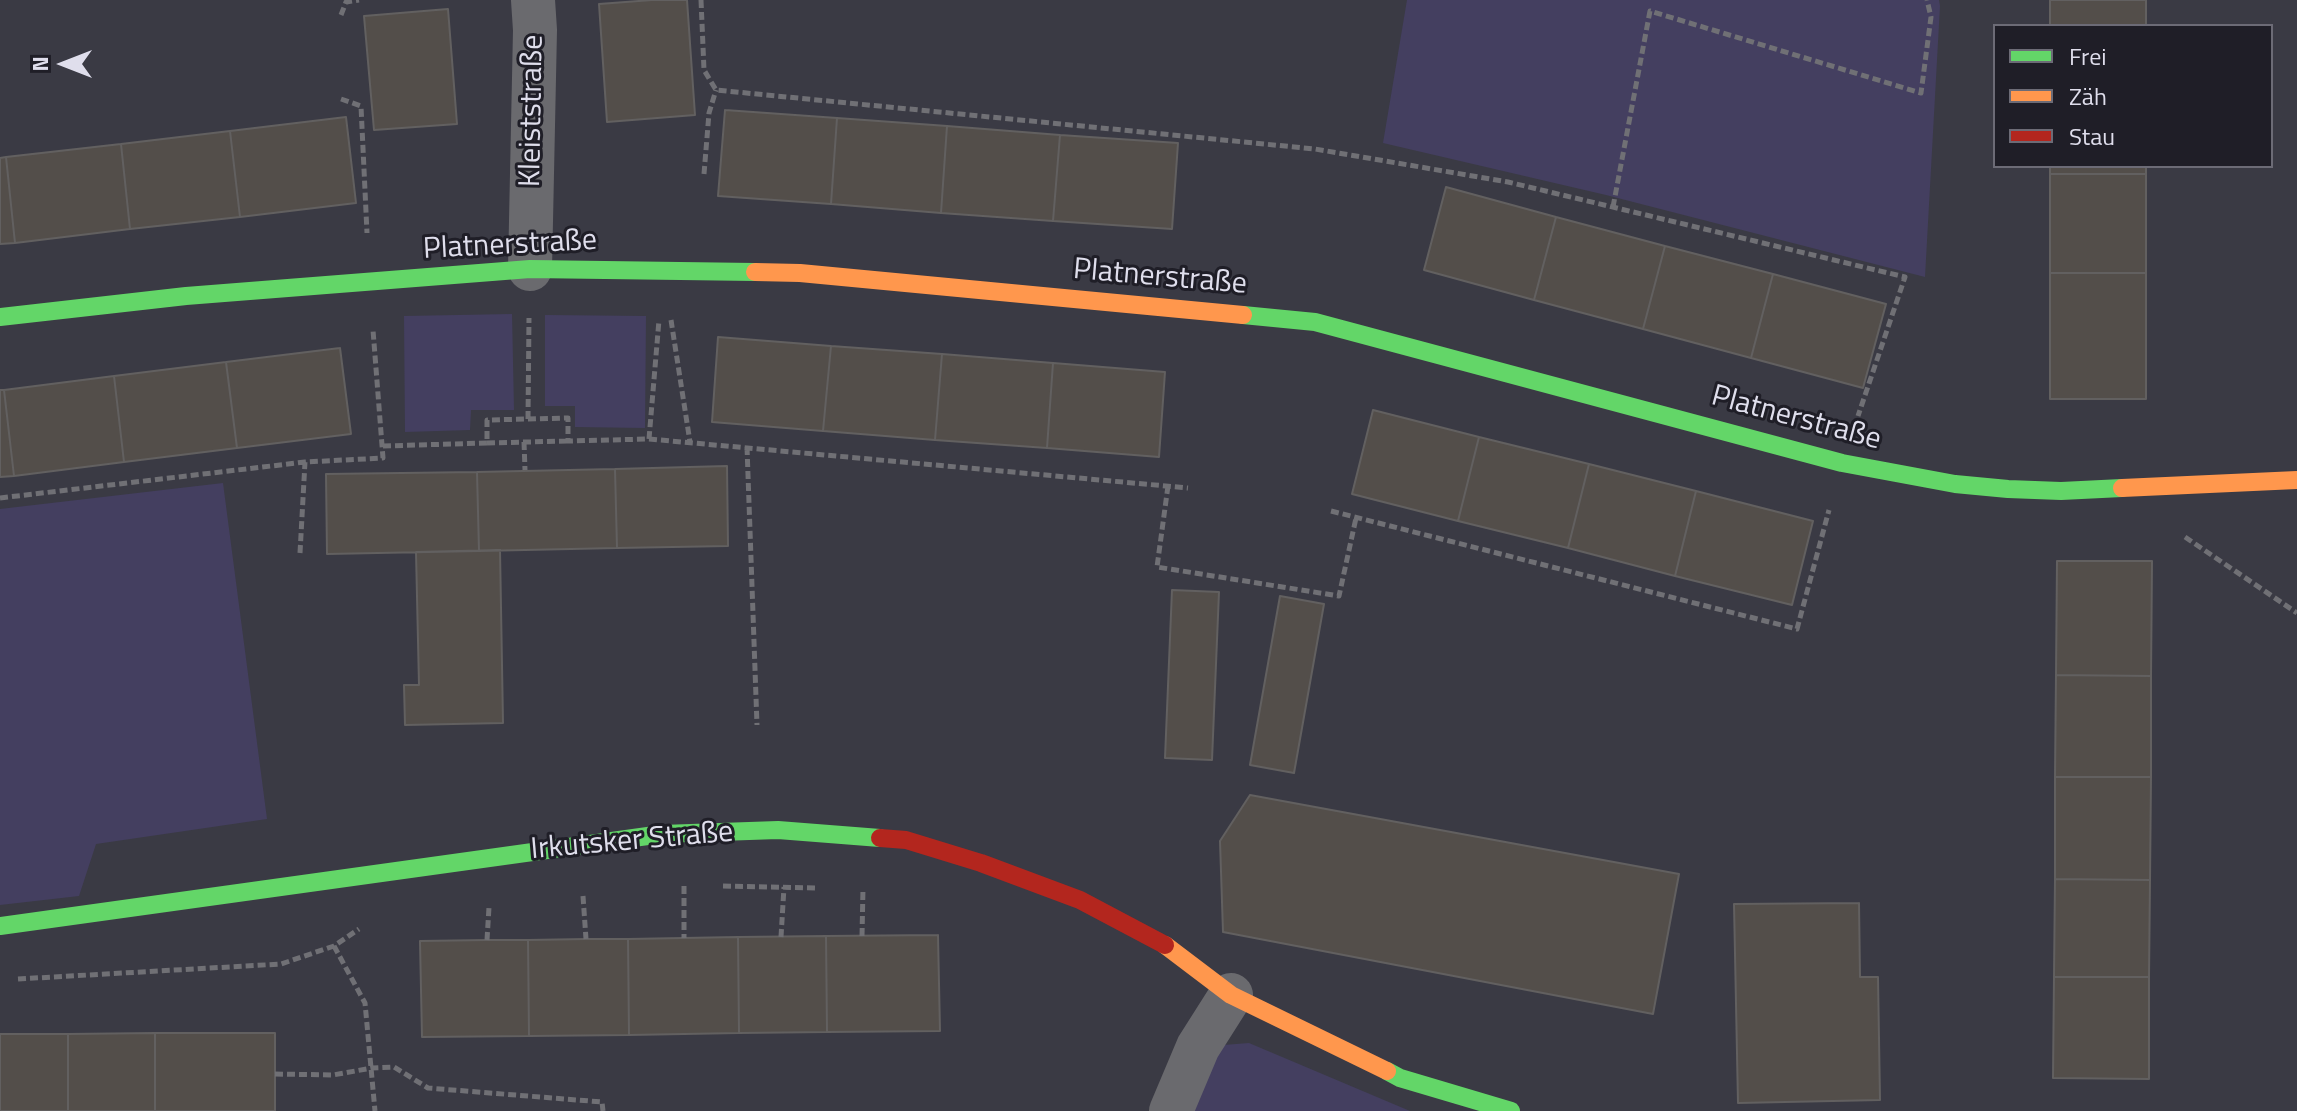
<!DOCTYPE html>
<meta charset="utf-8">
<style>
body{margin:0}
#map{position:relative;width:2297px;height:1111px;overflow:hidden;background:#3a3a44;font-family:"Titillium Web",sans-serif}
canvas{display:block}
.legend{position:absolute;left:1993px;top:24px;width:280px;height:144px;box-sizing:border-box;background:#1f1e27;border:2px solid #6c6b76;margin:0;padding:10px 14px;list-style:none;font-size:24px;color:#dfdeec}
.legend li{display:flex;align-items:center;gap:16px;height:40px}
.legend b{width:40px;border:2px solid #6c6b76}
.north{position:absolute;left:24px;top:24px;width:80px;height:80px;-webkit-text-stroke:6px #1f1e27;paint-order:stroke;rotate:270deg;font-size:22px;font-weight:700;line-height:32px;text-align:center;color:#dfdeec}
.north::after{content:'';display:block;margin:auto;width:28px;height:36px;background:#dfdeec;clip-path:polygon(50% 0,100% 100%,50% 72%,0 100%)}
</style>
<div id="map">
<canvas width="2297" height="1111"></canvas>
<ul class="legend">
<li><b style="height:10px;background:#63d668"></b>Frei</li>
<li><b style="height:10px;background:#ff974d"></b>Zäh</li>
<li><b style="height:10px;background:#b3261e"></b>Stau</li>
</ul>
<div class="north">N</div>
</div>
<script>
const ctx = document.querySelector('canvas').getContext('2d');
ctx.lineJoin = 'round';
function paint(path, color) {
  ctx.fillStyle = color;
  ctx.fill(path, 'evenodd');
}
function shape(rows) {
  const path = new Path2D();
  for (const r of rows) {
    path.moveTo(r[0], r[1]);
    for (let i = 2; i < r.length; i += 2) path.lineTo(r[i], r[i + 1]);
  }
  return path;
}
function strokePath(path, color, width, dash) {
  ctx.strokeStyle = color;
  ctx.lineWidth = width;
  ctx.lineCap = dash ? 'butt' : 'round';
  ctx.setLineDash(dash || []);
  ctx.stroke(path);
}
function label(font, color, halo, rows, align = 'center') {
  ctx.font = font + ' "Titillium Web",sans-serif';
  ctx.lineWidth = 6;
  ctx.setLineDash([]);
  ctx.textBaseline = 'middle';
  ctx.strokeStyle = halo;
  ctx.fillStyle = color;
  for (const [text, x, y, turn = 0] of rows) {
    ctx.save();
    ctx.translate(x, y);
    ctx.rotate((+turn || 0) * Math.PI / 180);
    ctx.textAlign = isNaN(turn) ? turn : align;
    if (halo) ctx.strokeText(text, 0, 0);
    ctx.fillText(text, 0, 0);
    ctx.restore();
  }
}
const green = shape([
 [1407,0,1939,0,1940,6,1925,277,1606,195,1383,143],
 [512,314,514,410,471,410,470,430,405,432,404,316],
 [545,315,646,316,645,428,575,427,575,406,545,406],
 [223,483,267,819,96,844,79,896,0,905,0,509],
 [1249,1043,1410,1111,1171,1111,1198,1047]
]);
const building = shape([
 [652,0,687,0,695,115,607,122,599,4,652,0],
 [2050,0,2146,0,2146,26,2050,26,2050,0],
 [448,9,457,124,374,130,364,16,448,9],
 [725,110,837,118,831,204,718,196,725,110],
 [346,117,356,203,240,217,230,131,346,117],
 [837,118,947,126,941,213,831,204,837,118],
 [947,126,1060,135,1053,221,941,213,947,126],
 [230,131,240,217,130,229,121,144,230,131],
 [1060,135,1178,143,1172,229,1053,221,1060,135],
 [121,144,130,229,15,243,6,157,121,144],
 [6,157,15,243,0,244,0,158,6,157],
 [2050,166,2146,166,2146,174,2050,174,2050,166],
 [2050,174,2146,174,2146,273,2050,273,2050,174],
 [1446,187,1556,217,1534,300,1424,270,1446,187],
 [1556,217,1665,246,1643,329,1534,300,1556,217],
 [1665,246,1773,274,1751,358,1643,329,1665,246],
 [2050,273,2146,273,2146,399,2050,399,2050,273],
 [1773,274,1886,304,1863,388,1751,358,1773,274],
 [718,337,831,346,823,431,712,422,718,337],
 [831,346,942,354,935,440,823,431,831,346],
 [340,348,351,434,237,448,226,362,340,348],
 [942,354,1053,363,1047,448,935,440,942,354],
 [226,362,237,448,124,462,114,376,226,362],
 [1053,363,1165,372,1159,457,1047,448,1053,363],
 [114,376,124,462,14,476,4,390,114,376],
 [0,390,4,390,14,476,0,477,0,390],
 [1373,410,1479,437,1458,521,1352,494,1373,410],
 [1479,437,1589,464,1568,548,1458,521,1479,437],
 [1589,464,1696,491,1675,576,1568,548,1589,464],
 [727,466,728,546,617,548,615,469,727,466],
 [615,469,617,548,479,551,477,472,615,469],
 [477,472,479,551,327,554,326,474,477,472],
 [1696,491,1813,521,1792,605,1675,576,1696,491],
 [500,550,503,723,405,725,404,685,419,685,416,552,500,550],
 [2057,561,2152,561,2151,676,2056,675,2057,561],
 [1172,590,1219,592,1212,760,1165,758,1172,590],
 [1280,596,1324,604,1294,773,1250,765,1280,596],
 [2056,675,2151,676,2151,777,2055,777,2056,675],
 [2055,777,2151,777,2150,880,2055,879,2055,777],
 [1250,795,1679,874,1653,1014,1223,932,1220,841,1250,795],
 [2055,879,2150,880,2149,977,2054,977,2055,879],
 [1859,903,1860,977,1878,977,1880,1100,1738,1103,1734,904,1859,903],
 [938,935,940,1031,827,1032,826,936,938,935],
 [826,936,827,1032,739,1033,738,937,826,936],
 [738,937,739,1033,629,1035,628,939,738,937],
 [586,939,628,939,629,1035,529,1036,528,940,586,939],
 [487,940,528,940,529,1036,422,1037,420,941,487,940],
 [2054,977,2149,977,2149,1079,2053,1078,2054,977],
 [155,1033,275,1033,275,1111,155,1111,155,1033],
 [155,1033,155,1111,68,1111,68,1034,155,1033],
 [0,1034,68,1034,68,1111,0,1111,0,1034]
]);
const path = shape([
 [701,0,704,70,716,90,1315,149,1508,182,1905,277,1858,416],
 [341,15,346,2,359,0],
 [341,99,361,106,367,233],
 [704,174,709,113,716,90],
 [1613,207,1650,11,1921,93,1931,17,1927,0],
 [671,320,690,442],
 [528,419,529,318],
 [649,439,1188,488],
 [524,442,525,470],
 [487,443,568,441],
 [383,446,487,443,487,420,528,419,568,418,568,441,649,439,659,320],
 [747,447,757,725],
 [1168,486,1157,567,1339,596,1356,518],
 [0,498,305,462,383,458,373,330],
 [1331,511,1797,629,1829,510],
 [2185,537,2297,613],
 [300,553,305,462],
 [684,886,684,938],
 [723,886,817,888],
 [583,896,586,939],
 [862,936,863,888],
 [781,937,784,887],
 [487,940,489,907],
 [334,946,365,1003,375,1111],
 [18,979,281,964,334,946,359,929],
 [275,1074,333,1075,372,1068,394,1067,428,1088,602,1102,603,1111]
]);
const street = shape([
 [530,269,535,30,533,0],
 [1171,1111,1198,1047,1231,995]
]);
const fast = shape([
 [1243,315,1315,322,1842,463,1955,484,2008,489,2061,491,2122,488],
 [0,317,186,296,530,269,755,272],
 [0,926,662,834,778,830,880,838],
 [1387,1071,1400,1078,1511,1111]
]);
const slow = shape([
 [755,272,800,273,1243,315],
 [2122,488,2297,480],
 [1165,945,1231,995,1387,1071]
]);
const jam = shape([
 [880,838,906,840,981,863,1080,900,1165,945]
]);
const streetNames = [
 ["Kleiststraße",533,111,-89],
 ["Platnerstraße",510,246,-3],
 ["Platnerstraße",1160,278,5],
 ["Platnerstraße",1796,419,15],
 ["Irkutsker Straße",632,842,-5]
];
paint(green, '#443f60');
paint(building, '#534e4a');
strokePath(building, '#626060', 2);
strokePath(path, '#707075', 5, [8, 4]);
strokePath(street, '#6a6a6e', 44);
strokePath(fast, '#63d668', 18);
strokePath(slow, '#ff974d', 18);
strokePath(jam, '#b3261e', 18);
label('30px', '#dfdeec', '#1f1e27', streetNames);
</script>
